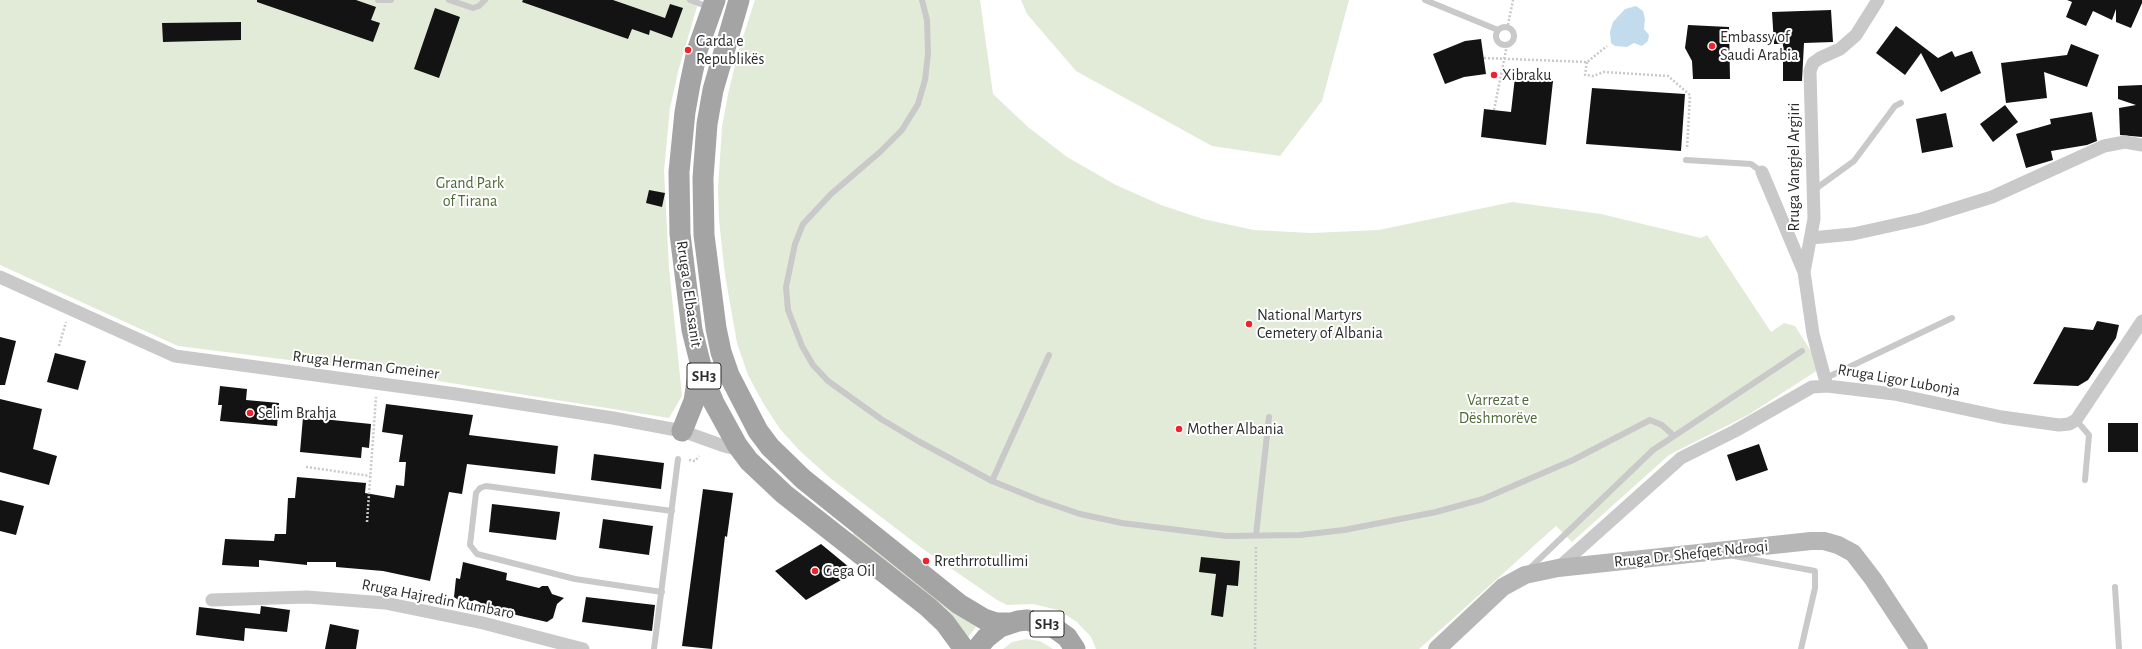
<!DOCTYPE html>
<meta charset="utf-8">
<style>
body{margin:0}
canvas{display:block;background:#fff}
</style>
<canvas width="2142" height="649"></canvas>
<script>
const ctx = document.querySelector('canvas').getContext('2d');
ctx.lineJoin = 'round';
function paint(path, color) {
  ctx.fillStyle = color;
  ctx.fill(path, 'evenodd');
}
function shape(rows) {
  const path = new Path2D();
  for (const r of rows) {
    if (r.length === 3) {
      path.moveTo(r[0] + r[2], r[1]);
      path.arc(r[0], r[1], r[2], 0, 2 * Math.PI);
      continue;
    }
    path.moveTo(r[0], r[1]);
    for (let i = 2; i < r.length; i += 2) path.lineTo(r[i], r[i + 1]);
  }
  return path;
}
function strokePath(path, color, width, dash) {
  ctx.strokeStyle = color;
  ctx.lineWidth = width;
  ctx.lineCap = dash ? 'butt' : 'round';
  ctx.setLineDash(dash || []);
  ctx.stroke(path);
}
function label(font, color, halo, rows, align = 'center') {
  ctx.font = font + ' "Alegreya Sans",sans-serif';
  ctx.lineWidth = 4;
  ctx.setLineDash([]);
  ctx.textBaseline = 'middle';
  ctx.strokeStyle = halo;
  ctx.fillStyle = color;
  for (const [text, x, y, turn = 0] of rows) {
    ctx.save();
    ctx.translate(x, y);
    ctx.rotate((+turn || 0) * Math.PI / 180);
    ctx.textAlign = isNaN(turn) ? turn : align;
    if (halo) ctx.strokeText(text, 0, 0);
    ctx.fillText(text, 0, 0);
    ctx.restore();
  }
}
const green = shape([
 [0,0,699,0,679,68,670,108,664,171,669,268,682,396,669,418,376,371,178,346,0,265],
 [755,0,980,0,993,94,1028,127,1067,157,1116,185,1161,205,1203,219,1254,230,1311,233,1379,230,1512,202,1601,214,1701,238,1707,235,1771,332,1784,323,1795,326,1816,359,1818,370,1748,415,1669,455,1572,542,1556,526,1419,649,1096,649,1091,637,1077,622,1058,610,1033,604,1007,605,997,600,923,549,830,478,799,450,780,429,763,403,748,375,737,343,725,275,719,220,718,188,722,127,728,94,739,49],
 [1021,0,1349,0,1322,101,1280,156,1212,146,1076,71,1027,14],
 [855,532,976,627,968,637,851,535],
 [1026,639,1040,641,1053,649,1003,649,1012,642]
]);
const water = shape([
 [1636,6,1643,11,1645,19,1644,29,1649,35,1648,41,1642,46,1634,43,1627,47,1615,46,1611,43,1610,32,1613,22,1625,9]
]);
const building = shape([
 [257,0,356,0,376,7,371,20,380,23,373,42,257,2],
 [523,0,613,0,665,18,670,4,683,8,672,38,650,30,649,35,632,29,628,39,522,2],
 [2067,0,2142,0,2142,3,2131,28,2116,22,2116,9,2112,20,2093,11,2086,26,2066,17,2072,2],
 [435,8,460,17,439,78,414,69],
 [1831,10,1833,42,1804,43,1802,81,1783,81,1783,44,1774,44,1772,12],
 [241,22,241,40,163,42,162,23],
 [1688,25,1729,27,1730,79,1693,79,1692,61,1685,48],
 [1896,26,1938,58,1952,51,1955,57,1972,51,1981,73,1941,92,1921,53,1905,75,1876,53],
 [1481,39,1486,74,1464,77,1445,84,1433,54,1465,41],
 [2071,44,2099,55,2087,87,2044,72,2047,98,2006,103,2001,63,2067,55],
 [1515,77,1553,81,1546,145,1481,137,1484,109,1511,112],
 [2142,85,2142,137,2120,135,2119,108,2136,105,2118,99,2118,86],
 [1592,88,1685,94,1681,151,1586,144],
 [2005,105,2018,122,1993,142,1980,124],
 [2092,112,2097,141,2087,145,2051,151,2053,160,2026,168,2016,134,2051,124,2050,119],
 [1946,113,1953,147,1922,153,1916,119],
 [649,190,665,193,662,207,646,203],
 [2097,321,2119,325,2116,338,2088,380,2078,386,2033,384,2064,327,2093,330],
 [0,337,16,341,5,385,0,385],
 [55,353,86,361,78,390,47,382],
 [220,386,247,389,246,400,279,403,277,426,220,421,222,405,218,405],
 [0,399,42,409,33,449,57,456,49,485,0,472],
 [386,404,473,415,469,435,558,446,555,474,467,464,462,494,449,492,430,581,383,571,336,567,336,562,307,562,307,565,259,560,259,567,222,565,225,539,274,541,275,534,286,534,288,498,295,498,297,477,366,483,365,493,394,498,396,485,404,486,406,462,399,462,403,435,382,432],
 [303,417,371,424,369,448,362,447,361,458,300,452],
 [2108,423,2138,423,2138,452,2108,452],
 [1759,444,1768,470,1736,481,1727,455],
 [594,454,664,463,661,489,591,480],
 [703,489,733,493,727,537,725,536,712,649,682,646],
 [0,500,24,506,16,535,0,531],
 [492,504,560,512,556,540,489,532],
 [603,519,653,526,649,555,599,548],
 [821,544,855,572,806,600,775,571],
 [1201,557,1240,561,1238,586,1227,585,1223,617,1211,615,1216,574,1199,572],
 [463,562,507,573,506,580,539,588,542,586,548,586,552,594,564,598,557,604,553,618,547,622,512,614,514,609,493,609,475,600,466,603,460,601,454,597,456,578,460,579],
 [586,597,655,605,652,631,582,622],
 [261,606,290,610,287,632,245,628,244,641,196,635,199,607,260,614],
 [330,624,359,630,356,649,325,649]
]);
const path = shape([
 [1508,25,1513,0],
 [1484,58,1587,62,1607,46],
 [1587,62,1585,75,1593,76,1604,72,1668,76,1690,95,1687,149],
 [1494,110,1507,45],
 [59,346,66,322],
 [689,460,695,461,699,456],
 [306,467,370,476],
 [367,522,376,397],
 [1255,649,1256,546]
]);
const lane = shape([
 [378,0,391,0],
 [449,0,473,8,479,6,485,0],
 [690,0,709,7],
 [922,0,927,20,928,54,925,80,918,104,902,130,880,152,831,194,803,224,795,244,786,287,788,310,802,346,813,365,828,381,881,419,918,441,992,481,1039,500,1080,514,1122,523,1226,536,1300,535,1344,530,1436,512,1483,499,1573,460,1650,420,1662,425,1674,436],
 [1425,0,1498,30],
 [1505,36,9],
 [1686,160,1751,164,1762,172],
 [1814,190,1854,161,1895,106,1901,103],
 [1826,378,1952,318],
 [2076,420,2089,435,2085,480],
 [992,481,1049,355],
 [1256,535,1269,417],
 [1734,556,1815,571,1815,588,1801,649],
 [1529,569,1653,450,1802,351],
 [2115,587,2119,649],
 [662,592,575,579,477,554,470,545,476,493,480,488,486,486,672,511],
 [654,649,678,459]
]);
const street = shape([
 [1762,172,1804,272],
 [1811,238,1853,234,1921,219,1992,197,2104,146,2125,142,2142,145],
 [0,277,175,356,456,394,613,418,682,431,724,446,741,450],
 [1827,386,1813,334,1804,272,1814,219,1810,71,1813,63,1820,58,1840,49,1856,35,1878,0],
 [1558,568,1681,458,1735,431,1812,387,1827,386,1894,394,2002,417,2059,425,2069,424,2076,420,2142,321],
 [212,600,307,597,385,603,483,623,583,649]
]);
const secondary = shape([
 [1437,649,1503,587,1525,575,1558,568,1811,541,1824,541,1838,545,1853,553,1873,579,1919,649]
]);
const primary = shape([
 [715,0,697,51,690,84,685,112,679,172,680,234,692,330,705,382,714,403,737,445,749,461,784,494,928,607,945,623,964,649],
 [739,0,713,90,707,124,703,178,704,235,716,328,721,352,729,375,758,431,770,447,803,479,959,604,984,619,996,623,1009,623],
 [682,431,694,401,699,368],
 [977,649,986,638,1000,627,1018,621,1027,620,1053,627,1067,637,1075,649]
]);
const markers = [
 [1712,46,4,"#f0222d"],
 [688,50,4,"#f0222d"],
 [1494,75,4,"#f0222d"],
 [1249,324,4,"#f0222d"],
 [250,413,4,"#f0222d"],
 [1179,429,4,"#f0222d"],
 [926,561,4,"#f0222d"],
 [815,571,4,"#f0222d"]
];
const shields = [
 [704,376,34],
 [1047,624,34]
];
const shieldNames = [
 ["SH3",704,376],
 ["SH3",1047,624]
];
const poiNames = [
 ["Embassy of",1720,37],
 ["Saudi Arabia",1720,55],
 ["Garda e",696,41],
 ["Republikës",696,59],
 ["Xibraku",1502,75],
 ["National Martyrs",1257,315],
 ["Cemetery of Albania",1257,333],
 ["Selim Brahja",258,413],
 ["Mother Albania",1187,429],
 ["Rrethrrotullimi",934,561],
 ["Gega Oil",823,571]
];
const streetNames = [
 ["Rruga Vangjel Argjiri",1794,167,-90],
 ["Rruga e Elbasanit",689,294,82],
 ["Rruga Herman Gmeiner",366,365,7],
 ["Rruga Ligor Lubonja",1899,380,10],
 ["Rruga Dr. Shefqet Ndroqi",1691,554,-6],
 ["Rruga Hajredin Kumbaro",438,599,11]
];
const parkNames = [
 ["Grand Park",470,183],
 ["of Tirana",470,201],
 ["Varrezat e",1498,400],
 ["Dëshmorëve",1498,418]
];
paint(green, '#e2ebd8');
paint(water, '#c3dced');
paint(building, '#131313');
strokePath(path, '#c9c9c9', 2.5, [2, 2]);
strokePath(lane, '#c9c9c9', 6);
strokePath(street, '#c9c9c9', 13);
strokePath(secondary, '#b6b6b6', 18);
strokePath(primary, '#a4a4a4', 21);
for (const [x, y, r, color] of markers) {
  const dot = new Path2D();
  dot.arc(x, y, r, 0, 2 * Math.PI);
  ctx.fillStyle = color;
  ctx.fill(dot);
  strokePath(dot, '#fff', 1.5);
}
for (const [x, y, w] of shields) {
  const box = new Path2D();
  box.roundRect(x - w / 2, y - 13, w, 26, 3);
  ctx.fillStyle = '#fff';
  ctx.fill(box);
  strokePath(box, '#2c2c2c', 1);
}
label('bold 15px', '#2c2c2c', null, shieldNames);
label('16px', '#2c2c2c', '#fff', poiNames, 'left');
label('16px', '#2c2c2c', '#fff', streetNames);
label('16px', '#4e6a37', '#fff', parkNames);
</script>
